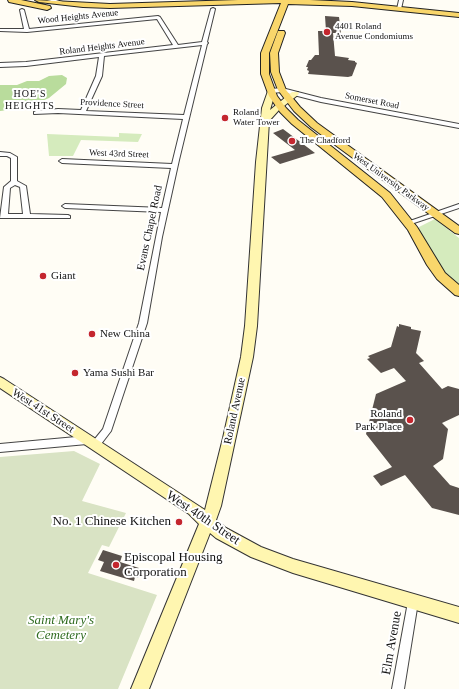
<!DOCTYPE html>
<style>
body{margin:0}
canvas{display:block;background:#fffdf5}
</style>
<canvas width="459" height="689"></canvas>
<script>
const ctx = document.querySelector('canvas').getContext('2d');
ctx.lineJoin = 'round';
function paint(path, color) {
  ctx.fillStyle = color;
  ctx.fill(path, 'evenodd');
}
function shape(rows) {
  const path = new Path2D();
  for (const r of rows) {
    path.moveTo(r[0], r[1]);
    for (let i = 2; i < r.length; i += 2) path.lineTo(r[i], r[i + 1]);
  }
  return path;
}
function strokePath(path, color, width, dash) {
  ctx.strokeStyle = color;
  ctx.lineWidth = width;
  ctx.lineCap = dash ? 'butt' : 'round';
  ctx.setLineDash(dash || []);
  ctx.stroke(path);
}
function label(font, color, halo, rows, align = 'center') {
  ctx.font = font + ' Georgia,serif';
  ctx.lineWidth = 4;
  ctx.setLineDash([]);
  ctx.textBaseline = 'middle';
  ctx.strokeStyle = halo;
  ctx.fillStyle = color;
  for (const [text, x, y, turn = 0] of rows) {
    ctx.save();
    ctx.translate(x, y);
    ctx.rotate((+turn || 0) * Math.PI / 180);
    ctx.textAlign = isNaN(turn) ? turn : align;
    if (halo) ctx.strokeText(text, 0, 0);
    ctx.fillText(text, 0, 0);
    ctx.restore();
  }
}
const green = shape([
 [119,133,142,134,138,142,81,140,73,156,49,156,47,134,119,137],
 [435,219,459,238,459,289,442,273,418,231,419,227]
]);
const forest = shape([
 [62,75,67,78,66,84,49,98,26,108,0,111,0,85,17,85,27,81,39,81,49,76]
]);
const cemetery = shape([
 [74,451,100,464,82,501,126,513,109,547,102,545,88,573,157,595,118,689,0,689,0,457]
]);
const building = shape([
 [325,16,339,17,341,33,333,33,335,56,349,58,348,60,355,61,355,62,357,63,352,76,348,77,308,74,309,71,307,70,308,67,306,67,309,60,311,60,315,55,319,55,318,31,326,31],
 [283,129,315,153,280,164,271,157,295,150,273,133],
 [399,324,411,327,411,329,421,331,416,353,424,361,419,363,442,389,448,386,459,389,459,415,442,423,448,429,443,459,433,466,450,485,459,488,459,515,432,508,405,475,381,486,373,476,392,467,366,434,376,394,406,381,394,368,381,373,367,359,370,358,368,356,391,347,397,326,399,327],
 [103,550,122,556,120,562,139,568,138,571,141,572,138,578,135,577,134,581,100,571,104,562,98,560]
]);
const street = shape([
 [47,0,56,0,66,3,64,4,47,0],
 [399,0,403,0,401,9,399,10,397,9,399,0],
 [213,8,215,9,207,42,208,43,207,44,179,160,162,237,147,323,111,431,98,448,95,449,92,448,90,445,103,429,139,323,161,212,65,208,62,206,65,204,162,208,171,168,62,163,59,161,62,159,172,164,183,119,58,113,34,114,34,112,36,111,58,109,81,110,96,76,99,57,26,66,0,67,0,63,26,62,173,45,157,19,27,32,0,31,0,29,24,29,20,10,22,9,24,10,29,29,158,16,160,17,178,45,202,42,211,9,213,8],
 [202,45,184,115,86,111,102,76,104,56,202,45],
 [282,88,321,98,459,124,459,128,321,102,282,92,271,93,268,91,271,89,282,88],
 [0,152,10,153,17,157,17,181,26,186,30,214,68,215,70,216,70,218,0,218,4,187,11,181,11,158,7,156,0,156,0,152],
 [15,185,20,187,23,214,8,214,10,188,15,185],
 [459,204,459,208,411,224,407,224,406,223,407,222,459,204],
 [87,436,90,437,91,440,90,443,87,444,0,452,0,444,87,436],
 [413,597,417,598,418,602,404,689,392,689,408,602,409,598,413,597]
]);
const secondary = shape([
 [268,91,274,91,275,93,270,110,292,92,298,92,299,94,279,110,269,121,257,326,253,357,221,506,216,520,226,528,261,547,293,559,459,607,459,623,293,573,251,557,216,538,210,533,149,689,131,689,199,524,189,514,0,388,0,377,4,379,205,510,223,438,241,357,245,326,256,162,262,108,268,91]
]);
const primary = shape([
 [8,0,21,0,50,6,51,8,47,10,9,2,8,0],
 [35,0,110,4,238,0,310,0,352,2,459,13,459,17,352,6,288,4,269,53,269,74,277,96,286,108,298,120,390,193,417,227,445,273,459,285,459,296,455,295,437,279,427,265,408,230,382,197,292,124,280,112,269,96,261,74,261,53,281,3,110,8,83,7,39,2,35,0],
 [278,31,284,31,285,33,278,53,279,72,286,90,300,107,317,123,459,226,459,234,455,233,327,139,311,127,294,111,278,90,271,72,270,53,278,31]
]);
const markers = [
 [327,32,4,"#c4262e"],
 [225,118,4,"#c4262e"],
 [292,141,4,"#c4262e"],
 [43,276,4,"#c4262e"],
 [92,334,4,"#c4262e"],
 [75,373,4,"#c4262e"],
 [410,420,4,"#c4262e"],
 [179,522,4,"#c4262e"],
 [116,565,4,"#c4262e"]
];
const farStreetnames = [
 ["Wood Heights Avenue",78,17,-6],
 ["Roland Heights Avenue",102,47,-7],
 ["Somerset Road",372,101,11],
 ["Providence Street",112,104,3],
 ["West 43rd Street",119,154,2],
 ["West University Parkway",391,182,36]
];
const farPoinames = [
 ["4401 Roland",335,27],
 ["Avenue Condomiums",335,37],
 ["Roland",233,113],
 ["Water Tower",233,123],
 ["The Chadford",300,141]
];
const farNeighbourhoodnames = [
 ["HOE'S",30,94],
 ["HEIGHTS",30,106]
];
const streetNames = [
 ["Evans Chapel Road",150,228,-78],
 ["West 41st Street",43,411,33],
 ["Roland Avenue",235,411,-78]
];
const poiNames = [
 ["Giant",51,276],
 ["New China",100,334],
 ["Yama Sushi Bar",83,373],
 ["Roland",402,414,"right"],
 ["Park Place",402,427,"right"]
];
const nearStreetnames = [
 ["West 40th Street",203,518,34],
 ["Elm Avenue",392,643,-80]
];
const nearPoinames = [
 ["No. 1 Chinese Kitchen",171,522],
 ["Episcopal Housing",124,558,"left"],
 ["Corporation",124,573,"left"]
];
const nearParknames = [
 ["Saint Mary's",61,621],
 ["Cemetery",61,636]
];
paint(green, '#d5ebbd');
paint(forest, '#b9dc9c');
paint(cemetery, '#d9e3c4');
paint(building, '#5a524d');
strokePath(street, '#444', 2);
strokePath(secondary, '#333', 2);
strokePath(primary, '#222', 2);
paint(street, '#fff');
paint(secondary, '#fff6b0');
paint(primary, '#f9d66b');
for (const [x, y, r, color] of markers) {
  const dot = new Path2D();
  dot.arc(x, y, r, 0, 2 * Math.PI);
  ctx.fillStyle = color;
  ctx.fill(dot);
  strokePath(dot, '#fff', 1.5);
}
label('9px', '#111', '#fff', farStreetnames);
label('9px', '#111', '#fff', farPoinames, 'left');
ctx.letterSpacing = '1px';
label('10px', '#111', '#fff', farNeighbourhoodnames);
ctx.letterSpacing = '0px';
label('11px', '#111', '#fff', streetNames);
label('11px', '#111', '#fff', poiNames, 'left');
label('13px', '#111', '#fff', nearStreetnames);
label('13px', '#111', '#fff', nearPoinames, 'right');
label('italic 13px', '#2f6b1f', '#fff', nearParknames);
</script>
